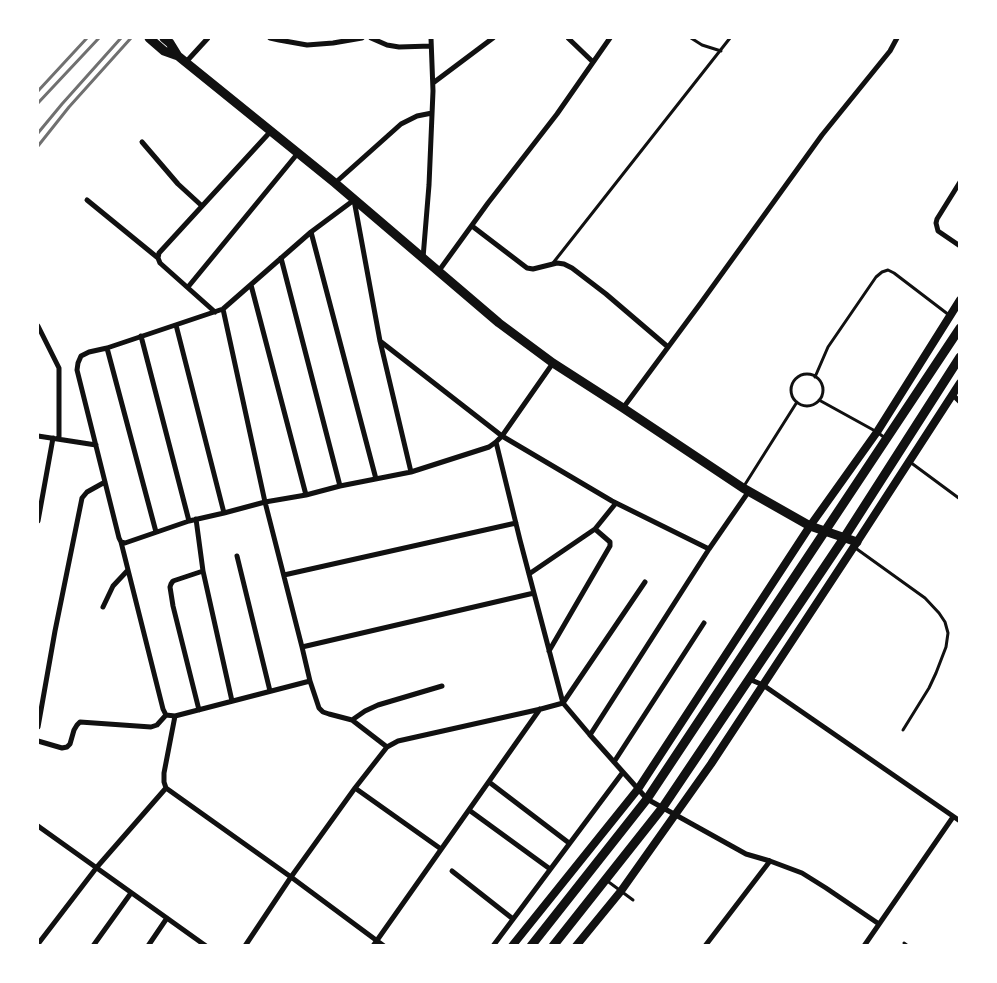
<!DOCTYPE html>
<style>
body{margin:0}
#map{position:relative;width:997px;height:983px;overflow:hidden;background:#fff;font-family:Mulish,sans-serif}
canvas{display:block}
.frame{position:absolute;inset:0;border:39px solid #fff;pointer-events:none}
</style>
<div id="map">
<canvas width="997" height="983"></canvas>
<div class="frame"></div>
</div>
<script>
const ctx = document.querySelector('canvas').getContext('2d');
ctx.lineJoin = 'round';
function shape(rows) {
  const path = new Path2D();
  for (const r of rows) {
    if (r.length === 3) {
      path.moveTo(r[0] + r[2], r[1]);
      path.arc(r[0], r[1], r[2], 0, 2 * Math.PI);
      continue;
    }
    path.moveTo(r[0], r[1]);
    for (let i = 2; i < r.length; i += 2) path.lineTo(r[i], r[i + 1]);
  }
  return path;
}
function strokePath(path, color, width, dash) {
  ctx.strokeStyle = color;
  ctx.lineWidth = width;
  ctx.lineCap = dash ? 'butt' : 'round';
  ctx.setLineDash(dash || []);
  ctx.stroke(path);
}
const service = shape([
 [691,38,702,45,721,51],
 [553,263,730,38],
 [807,390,16],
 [815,377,828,347,876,277,882,272,888,270,894,273,949,315],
 [819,400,877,432,885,438],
 [910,462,960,499],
 [744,486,797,402],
 [854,547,925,598,939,613,945,622,948,633,946,647,936,673,929,688,903,730],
 [606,880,633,900],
 [904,943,908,946]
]);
const minor = shape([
 [270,38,279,40,307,45,333,43,362,38],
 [371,38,387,45,399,47,431,46],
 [568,38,593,62],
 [186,62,208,38],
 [433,83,493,38],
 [142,142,178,184,202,206],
 [960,182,937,219,936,223,938,231,960,246],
 [335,183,401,124,417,116,432,113],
 [87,200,158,258],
 [472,226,527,268,533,269,557,263,564,264,572,268,606,294,668,347],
 [311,232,376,479],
 [281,258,340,486],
 [423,258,429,185,433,91,431,38],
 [438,272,488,203,557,114,610,38],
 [251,285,306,495],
 [188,287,298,153],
 [223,309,265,502,302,647,310,681,319,708,323,712,329,714,352,720,387,747],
 [215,312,160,263,158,258,159,253,271,131],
 [176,325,224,513],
 [38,326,59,368,59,439],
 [141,336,189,521],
 [380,341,502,436,612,501,709,549],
 [107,348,156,532],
 [952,394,960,402],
 [623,408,700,304,822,135,890,51,897,38],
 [38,436,96,445],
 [496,442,520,540,563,703,590,735,647,799,746,854,770,861,802,873,826,888,879,924],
 [411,472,380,341,354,200,311,232,223,309,107,348,89,352,81,356,78,363,77,370,119,538,121,542,125,543,189,521,224,513,265,502,306,495,340,486,411,472,489,447,496,442,502,436,553,363],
 [196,519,203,571,232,701],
 [38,521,53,438],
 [121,542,163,709,166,715,175,716,310,681],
 [237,556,270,691],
 [529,574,595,529],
 [284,575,516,523],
 [103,607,113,586,128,570],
 [302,647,534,593],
 [549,651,610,546,610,542,595,529,616,503],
 [749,679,763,685,960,821],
 [199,710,173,606,170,587,171,584,173,581,203,571],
 [175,716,164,773,164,782,166,788,291,877,384,946],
 [352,720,365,711,378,705,442,686],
 [38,727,55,631,82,498,87,492,105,482],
 [590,735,709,549,749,491],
 [38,741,62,748,67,747,70,744,74,730,77,725,80,722,151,727,157,725,166,715],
 [614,762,704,623],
 [489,782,569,843],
 [355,788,441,849],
 [469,810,550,869],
 [38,826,206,946],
 [452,871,513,919],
 [38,944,97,867,166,788],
 [93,946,131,893],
 [148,946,167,918],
 [245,946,291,877,355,788,387,747,398,741,541,709,563,703,645,582],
 [373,946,540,709],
 [493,946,623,772],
 [705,946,770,861],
 [864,946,953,817]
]);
const tertiary = shape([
 [512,946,638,789,810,526,877,432,960,300],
 [576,946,621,891,711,764,857,542,960,383]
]);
const secondary = shape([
 [149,38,164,51,178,56],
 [164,38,170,43,178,56,335,183,499,323,553,363,623,408,743,488,810,526,857,542]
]);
const primary = shape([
 [531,946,647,799,960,328],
 [553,946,663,807,844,538,960,357]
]);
const rail = shape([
 [38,91,87,38],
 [38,103,99,38],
 [38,133,62,104,121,38],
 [38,146,69,107,131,38]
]);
strokePath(service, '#111', 3);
strokePath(minor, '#111', 5);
strokePath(tertiary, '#111', 8);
strokePath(secondary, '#111', 9);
strokePath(primary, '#111', 9);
strokePath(rail, '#707070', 3);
</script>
